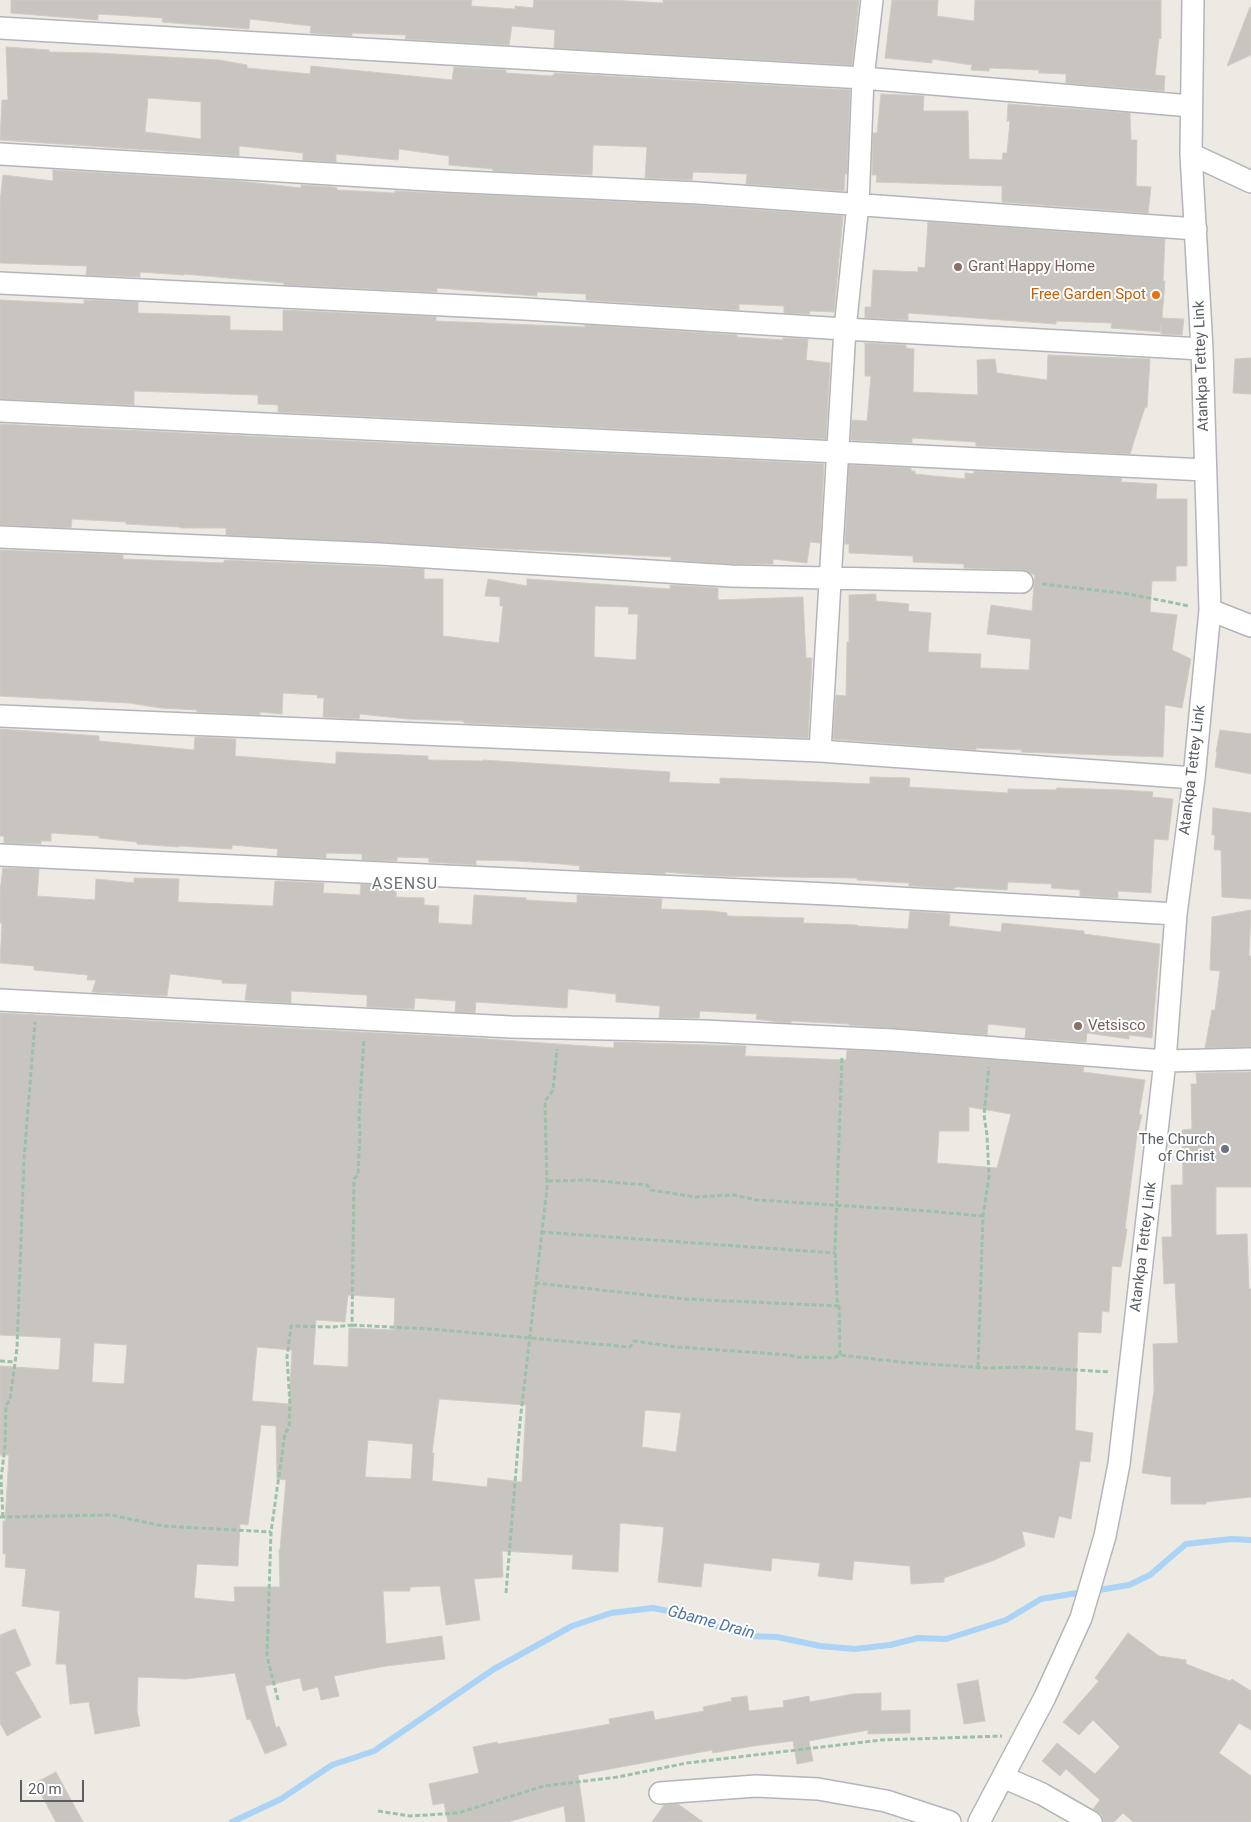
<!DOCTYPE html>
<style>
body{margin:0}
#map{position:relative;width:1251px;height:1822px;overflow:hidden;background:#eceae3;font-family:Roboto,sans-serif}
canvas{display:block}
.scale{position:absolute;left:20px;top:1780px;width:64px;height:22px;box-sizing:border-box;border:2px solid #5b5e62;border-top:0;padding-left:6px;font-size:15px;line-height:18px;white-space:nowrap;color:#5b5e62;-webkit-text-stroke:4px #fff;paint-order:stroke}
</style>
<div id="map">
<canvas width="1251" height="1822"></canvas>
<div class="scale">20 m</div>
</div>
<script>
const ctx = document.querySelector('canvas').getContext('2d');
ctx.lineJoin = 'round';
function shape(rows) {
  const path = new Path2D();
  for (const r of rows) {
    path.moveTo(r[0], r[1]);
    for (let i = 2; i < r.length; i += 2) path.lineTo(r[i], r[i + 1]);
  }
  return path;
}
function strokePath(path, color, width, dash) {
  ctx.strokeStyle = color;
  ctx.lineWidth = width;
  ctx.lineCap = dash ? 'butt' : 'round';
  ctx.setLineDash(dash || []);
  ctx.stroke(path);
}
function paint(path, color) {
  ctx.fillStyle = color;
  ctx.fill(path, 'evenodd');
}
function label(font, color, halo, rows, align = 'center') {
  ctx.font = font + ' Roboto,sans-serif';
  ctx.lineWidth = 4;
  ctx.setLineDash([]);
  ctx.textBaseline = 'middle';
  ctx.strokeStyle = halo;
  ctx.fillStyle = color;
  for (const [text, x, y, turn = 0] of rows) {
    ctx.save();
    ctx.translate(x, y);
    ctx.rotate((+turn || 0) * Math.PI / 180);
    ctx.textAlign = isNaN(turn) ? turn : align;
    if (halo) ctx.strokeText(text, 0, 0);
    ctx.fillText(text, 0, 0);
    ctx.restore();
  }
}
const stream = shape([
 [1093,1591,1129,1585,1150,1575,1186,1544,1231,1539,1251,1540],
 [232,1822,281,1799,332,1765,374,1751,494,1669,572,1626,611,1613,653,1608,694,1616,715,1626,748,1636,777,1637,820,1646,855,1649,890,1645,918,1638,946,1639,1006,1620,1041,1599,1083,1592]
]);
const building = shape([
 [11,0,472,0,471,6,515,9,515,6,533,8,534,0,611,0,663,3,663,0,859,0,852,65,554,48,555,30,512,26,509,45,405,39,406,35,352,33,352,36,310,33,311,26,250,19,249,29,162,22,163,18,98,14,98,20,11,13,11,0],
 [892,0,938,0,937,16,974,21,975,0,1161,0,1161,39,1159,38,1155,75,1165,76,1164,91,1066,83,1066,74,1039,73,1039,70,989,68,989,71,971,70,972,65,932,59,932,63,885,58,892,0],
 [1250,7,1251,8,1251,55,1227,66,1250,7],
 [6,47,49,50,49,52,97,53,219,60,247,65,247,68,310,74,311,66,452,80,454,67,506,70,506,73,551,76,554,75,554,73,850,90,847,174,845,174,844,191,746,184,747,174,693,172,692,180,645,178,647,147,593,145,592,175,493,171,493,169,449,165,449,156,399,149,398,160,336,154,336,162,303,160,303,153,239,146,239,156,0,140,2,100,8,100,6,47],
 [148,98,201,102,201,139,145,132,148,98],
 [881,94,924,96,923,111,968,111,969,159,1002,160,1003,153,1007,153,1010,121,1007,121,1008,104,1130,113,1131,140,1137,140,1136,186,1151,187,1148,213,1002,202,1002,186,876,182,877,175,872,175,873,133,877,133,881,94],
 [53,170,239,181,301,188,301,185,333,187,337,188,337,190,395,193,395,191,692,205,843,216,834,312,810,311,809,314,784,313,784,306,739,304,739,310,586,300,586,294,537,292,537,296,437,288,437,292,284,285,284,283,184,274,184,275,140,272,140,277,86,275,87,266,0,263,0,202,3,175,53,181,53,170],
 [928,222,1165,239,1163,281,1165,281,1162,318,1184,319,1182,335,1161,334,1161,324,1161,332,1111,328,1112,323,1056,321,1056,324,908,313,908,320,865,318,865,307,871,307,873,270,918,272,918,267,925,268,928,222],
 [0,300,84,304,84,300,138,302,138,313,230,316,230,330,283,331,283,310,436,317,436,321,535,325,585,327,585,325,737,335,737,337,783,340,783,338,808,339,806,360,830,363,826,439,278,412,278,405,258,404,258,395,134,391,134,405,0,399,0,300],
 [865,343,906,345,906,348,914,349,913,392,978,395,977,360,995,359,997,373,1047,380,1048,355,1150,359,1147,408,1145,407,1130,454,976,446,976,442,912,438,912,443,851,440,852,420,867,421,871,376,865,376,865,343],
 [1251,358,1251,394,1233,393,1235,359,1251,358],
 [0,424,824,464,820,543,810,542,807,563,773,559,773,564,732,564,671,560,671,557,226,535,226,528,180,528,180,527,126,524,126,522,72,519,71,528,0,525,0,424],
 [849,465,911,468,911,471,915,471,915,474,965,479,965,473,974,474,974,471,1122,478,1121,482,1157,484,1156,499,1187,499,1187,566,1176,566,1176,581,1152,581,1150,612,1177,615,1172,650,1191,659,1182,708,1165,705,1163,757,1021,752,1022,750,976,748,976,750,833,739,836,695,846,696,847,642,849,642,849,595,876,594,876,601,909,604,908,611,931,613,928,652,981,654,980,668,1029,670,1031,639,987,634,991,605,1032,611,1034,583,1035,575,1023,570,964,568,964,564,913,562,913,556,849,553,849,544,845,544,849,465],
 [0,550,123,555,123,559,223,563,225,560,424,569,424,579,443,579,443,636,499,643,503,606,500,606,500,597,485,596,488,579,527,586,527,579,670,589,670,585,718,588,718,600,803,597,806,658,812,658,808,738,464,723,464,721,408,719,360,714,359,719,323,717,324,698,317,698,318,695,283,693,282,714,260,712,260,715,197,712,197,710,161,708,129,703,0,696,0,550],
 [595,606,629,607,628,614,638,614,636,660,594,657,595,606],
 [0,729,99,736,99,741,194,750,195,737,236,739,235,756,336,764,336,752,356,753,428,756,428,760,483,761,483,760,670,772,669,782,720,784,720,778,870,784,870,777,910,778,909,787,1008,793,1008,789,1056,790,1057,788,1122,790,1153,792,1152,797,1173,799,1168,840,1154,839,1151,893,1118,891,1118,898,1080,896,1080,890,1051,888,1052,884,1008,882,1007,890,957,887,952,889,913,886,909,886,909,883,857,880,857,878,713,876,665,872,665,874,579,870,580,866,562,864,518,861,476,860,476,865,429,862,429,858,397,857,397,861,362,860,362,854,326,853,326,858,277,856,278,849,232,845,232,849,179,846,179,847,137,844,137,842,99,838,99,836,51,833,51,841,41,841,41,844,4,843,4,836,0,836,0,729],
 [1220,730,1251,734,1251,774,1215,767,1217,752,1216,752,1220,730],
 [1213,808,1251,813,1251,899,1222,897,1221,850,1214,850,1215,835,1212,835,1213,808],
 [3,868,39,869,37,896,95,900,96,879,134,883,134,878,179,879,178,902,273,906,275,881,278,881,324,883,323,893,360,895,361,884,396,886,396,897,424,898,424,905,439,906,438,923,472,925,474,895,526,898,526,900,577,903,577,895,662,899,661,909,712,911,727,913,727,916,804,918,803,923,857,925,857,926,908,929,910,911,950,914,949,926,1001,932,1002,923,1084,931,1084,934,1160,944,1152,1038,1129,1035,1129,1039,1087,1033,1086,1042,1025,1038,1026,1028,988,1024,987,1035,849,1025,849,1024,791,1021,791,1023,778,1022,756,1019,757,1014,700,1011,699,1018,659,1018,660,1006,616,1002,616,994,568,989,567,1008,476,1002,475,1013,455,1012,456,1001,415,998,414,1009,367,1007,367,995,291,991,291,1003,245,1000,247,984,222,983,222,980,170,974,167,996,92,992,96,980,87,980,88,975,34,970,34,966,0,963,2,923,0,923,0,891,3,868],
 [1251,910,1249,956,1251,956,1251,1047,1205,1048,1212,1010,1215,1010,1220,971,1210,970,1212,917,1251,910],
 [0,1013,473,1038,614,1048,614,1042,746,1046,745,1056,846,1060,847,1050,892,1052,1084,1067,1083,1072,1145,1080,1139,1114,1142,1115,1137,1135,1125,1229,1127,1229,1121,1267,1112,1266,1109,1312,1102,1311,1101,1333,1078,1332,1075,1430,1093,1433,1090,1462,1080,1461,1071,1519,1059,1516,1054,1538,1022,1531,1025,1546,992,1561,944,1578,944,1582,911,1584,910,1566,854,1561,852,1580,818,1576,820,1563,772,1558,771,1571,704,1563,701,1587,658,1582,664,1527,620,1523,618,1572,572,1569,573,1555,502,1551,503,1577,474,1579,480,1620,446,1625,440,1586,410,1587,410,1591,383,1591,386,1644,442,1636,445,1659,386,1666,334,1676,339,1696,321,1700,318,1687,303,1691,300,1678,265,1686,276,1728,279,1726,287,1745,265,1754,250,1719,247,1720,235,1673,186,1679,138,1677,137,1711,140,1726,95,1734,89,1702,70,1704,66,1664,56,1664,60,1611,22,1606,26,1569,5,1567,6,1554,3,1554,3,1521,5,1521,9,1455,0,1455,0,1366,59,1370,61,1338,0,1335,0,1013],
 [969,1107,1011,1114,997,1168,937,1163,939,1131,969,1131,969,1107],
 [348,1295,395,1298,394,1330,349,1328,348,1367,313,1365,316,1320,345,1322,348,1295],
 [94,1343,127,1345,124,1384,92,1382,94,1343],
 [257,1347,292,1350,289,1404,252,1401,257,1347],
 [439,1399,526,1405,522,1482,488,1478,487,1487,432,1481,434,1453,432,1453,439,1399],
 [645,1410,681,1413,676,1452,642,1447,645,1410],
 [261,1425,276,1426,277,1479,286,1480,280,1550,279,1550,280,1587,234,1587,235,1602,194,1598,197,1564,238,1566,240,1524,248,1525,261,1425],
 [368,1440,413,1444,411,1479,365,1477,368,1440],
 [1251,1072,1251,1187,1216,1187,1216,1235,1247,1234,1249,1289,1251,1289,1251,1497,1206,1502,1206,1504,1171,1504,1171,1477,1142,1473,1154,1391,1153,1344,1178,1343,1175,1283,1164,1284,1162,1237,1172,1237,1171,1185,1183,1185,1182,1130,1192,1129,1191,1084,1197,1084,1196,1073,1251,1072],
 [15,1629,31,1665,15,1672,41,1717,7,1736,0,1723,0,1635,15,1629],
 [1128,1633,1159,1656,1186,1660,1186,1664,1230,1681,1232,1679,1251,1691,1251,1730,1239,1723,1219,1753,1251,1776,1251,1822,1133,1822,1123,1813,1114,1822,1103,1822,1102,1815,1093,1809,1100,1800,1066,1769,1060,1776,1042,1761,1057,1743,1095,1774,1120,1747,1093,1720,1079,1735,1063,1722,1099,1681,1095,1678,1128,1633],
 [978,1680,985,1721,964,1724,957,1684,978,1680],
 [881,1693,881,1711,910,1710,910,1733,868,1734,868,1730,809,1741,813,1761,797,1764,793,1741,753,1746,713,1753,712,1750,578,1775,585,1822,566,1822,564,1806,508,1822,448,1822,444,1803,433,1805,429,1784,479,1773,473,1747,497,1742,498,1744,610,1724,609,1719,653,1711,655,1720,704,1711,703,1707,732,1701,731,1698,747,1696,749,1711,784,1707,783,1701,809,1696,810,1702,853,1694,881,1693],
 [56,1772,83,1822,56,1822,35,1783,56,1772],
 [678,1804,703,1822,652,1822,664,1805,678,1804]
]);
const path = shape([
 [1042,584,1129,594,1189,606],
 [548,1181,586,1180,647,1185,651,1190,695,1197,734,1195,757,1200,927,1211,983,1216],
 [541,1232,835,1253],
 [535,1283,685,1299,839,1306],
 [352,1325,430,1329,630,1347,634,1341,677,1347,790,1355,795,1357,834,1358,840,1355,900,1362,986,1368,1025,1367,1110,1372],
 [840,1355,839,1306,837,1299,835,1249,842,1057],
 [0,1361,15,1362],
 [978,1367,983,1216,989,1176,987,1135,984,1115,989,1067],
 [0,1517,111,1515,163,1526,271,1532],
 [3,1517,1,1479,5,1446,6,1405,10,1400,17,1348,24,1159,35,1022],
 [506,1593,520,1422,547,1188,545,1101,553,1090,557,1049],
 [278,1700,267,1656,271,1532,285,1433,289,1428,290,1404,287,1357,291,1326,332,1327,352,1325,354,1179,358,1175,360,1133,359,1117,364,1039],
 [378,1811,410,1816,458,1813,544,1786,618,1777,687,1763,881,1740,1002,1736]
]);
const minor = shape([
 [0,28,863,78,1191,106],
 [0,154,446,181,698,193,1196,229],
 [1191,154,1251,182],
 [0,283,525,309,845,329,1202,349],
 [0,411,1205,470],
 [0,537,379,554,731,576,1022,582],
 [1210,610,1251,626],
 [0,716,820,751,1194,778],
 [820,751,845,329,858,204,863,78,872,0],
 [0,855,828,894,1176,914],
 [0,1000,511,1027,704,1031,893,1040,1165,1061,1251,1059],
 [1003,1777,1042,1794,1091,1822],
 [660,1793,756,1786,818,1789,886,1801,950,1822],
 [979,1822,1045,1697,1081,1618,1105,1536,1119,1464,1165,1061,1176,914,1194,778,1210,610,1202,349,1191,154,1193,0]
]);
const markers = [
 [958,267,5,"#8d6e63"],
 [1156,295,5,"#e8710a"],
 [1078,1026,5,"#8d6e63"],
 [1225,1149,5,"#6b7280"]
];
const educationNames = [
 ["Grant Happy Home",968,267],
 ["Vetsisco",1088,1026]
];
const foodNames = [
 ["Free Garden Spot",1146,295]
];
const streetNames = [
 ["Atankpa Tettey Link",1202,366,-92],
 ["Atankpa Tettey Link",1193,770,-83],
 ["Atankpa Tettey Link",1144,1247,-83]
];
const worshipNames = [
 ["The Church",1215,1140],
 ["of Christ",1215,1157]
];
const neighbourhoodNames = [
 ["ASENSU",405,885]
];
const waterNames = [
 ["Gbame Drain",711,1623,15]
];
strokePath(stream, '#abd3f5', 6);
paint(building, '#c8c5c0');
strokePath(building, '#d0ccc2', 1);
strokePath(minor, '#b4b5b9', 24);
strokePath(path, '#9cc1a8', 3, [5, 2.5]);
strokePath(minor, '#fff', 21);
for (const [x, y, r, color] of markers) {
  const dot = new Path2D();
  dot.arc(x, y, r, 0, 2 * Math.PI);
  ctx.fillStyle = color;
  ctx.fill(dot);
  strokePath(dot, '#fff', 2);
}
label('15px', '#785e54', '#fff', educationNames, 'left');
label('15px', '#c56008', '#fff', foodNames, 'right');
label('15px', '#5b5e62', '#fff', streetNames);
label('15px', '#5b616d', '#fff', worshipNames, 'right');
ctx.letterSpacing = '1px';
label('16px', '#6d7074', '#fff', neighbourhoodNames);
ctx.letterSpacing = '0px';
label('italic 16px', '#4b75a5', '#fff', waterNames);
</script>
